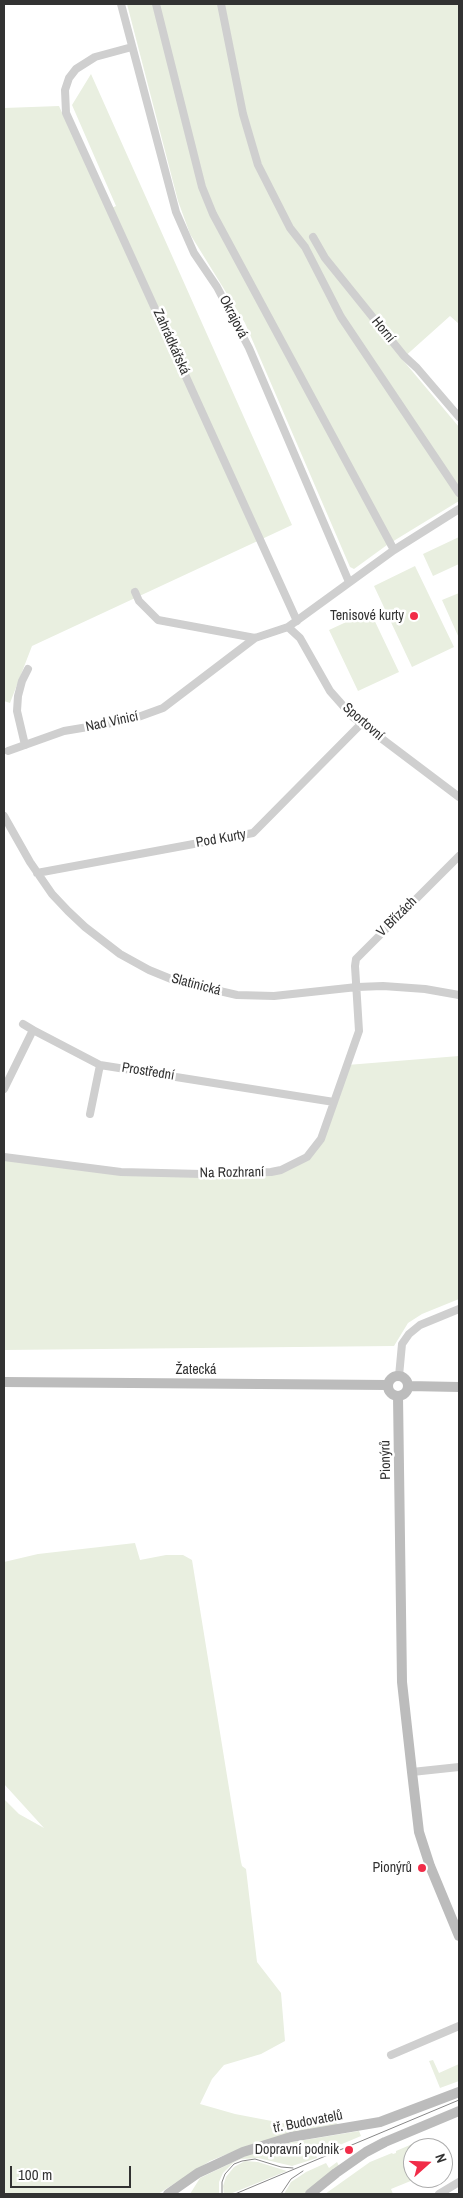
<!DOCTYPE html>
<meta charset="utf-8">
<style>
body{margin:0}
#map{position:relative;width:463px;height:2198px;overflow:hidden;background:#fff;font-family:"Archivo Narrow",sans-serif}
canvas{display:block}
.frame{position:absolute;inset:0;border:5px solid #323232;pointer-events:none}
.north{position:absolute;left:403px;top:2138px;width:50px;height:50px;box-sizing:border-box;background:#fff;border:1px solid #adadad;border-radius:50%;rotate:70deg;font-size:14px;font-weight:700;line-height:20px;text-align:center;color:#323232}
.north::after{content:'';display:block;margin:auto;width:18px;height:22px;background:#f12c48;clip-path:polygon(50% 0,100% 100%,50% 72%,0 100%)}
.scale{position:absolute;left:10px;top:2166px;width:121px;height:22px;box-sizing:border-box;border:2px solid #323232;border-top:0;padding-left:6px;font-size:15px;line-height:18px;white-space:nowrap;color:#323232;-webkit-text-stroke:4px #fff;paint-order:stroke}
</style>
<div id="map">
<canvas width="463" height="2198"></canvas>
<div class="frame"></div>
<div class="north">N</div>
<div class="scale">100 m</div>
</div>
<script>
const ctx = document.querySelector('canvas').getContext('2d');
ctx.lineJoin = 'round';
function paint(path, color) {
  ctx.fillStyle = color;
  ctx.fill(path, 'evenodd');
}
function shape(rows) {
  const path = new Path2D();
  for (const r of rows) {
    if (r.length === 3) {
      path.moveTo(r[0] + r[2], r[1]);
      path.arc(r[0], r[1], r[2], 0, 2 * Math.PI);
      continue;
    }
    path.moveTo(r[0], r[1]);
    for (let i = 2; i < r.length; i += 2) path.lineTo(r[i], r[i + 1]);
  }
  return path;
}
function strokePath(path, color, width, dash) {
  ctx.strokeStyle = color;
  ctx.lineWidth = width;
  ctx.lineCap = dash ? 'butt' : 'round';
  ctx.setLineDash(dash || []);
  ctx.stroke(path);
}
function label(font, color, halo, rows, align = 'center') {
  ctx.font = font + ' "Archivo Narrow",sans-serif';
  ctx.lineWidth = 5;
  ctx.setLineDash([]);
  ctx.textBaseline = 'middle';
  ctx.strokeStyle = halo;
  ctx.fillStyle = color;
  for (const [text, x, y, turn = 0] of rows) {
    ctx.save();
    ctx.translate(x, y);
    ctx.rotate((+turn || 0) * Math.PI / 180);
    ctx.textAlign = isNaN(turn) ? turn : align;
    if (halo) ctx.strokeText(text, 0, 0);
    ctx.fillText(text, 0, 0);
    ctx.restore();
  }
}
const green = shape([
 [127,4,459,4,459,324,450,316,402,359,459,427,459,501,387,545,354,569,350,567,245,323,190,234,178,201],
 [91,74,292,525,32,646,10,703,4,701,4,108,59,106,107,210,116,206,72,105],
 [459,537,459,564,433,576,423,554],
 [415,566,454,647,412,667,374,586],
 [459,593,459,638,442,600],
 [370,611,399,672,358,691,329,630],
 [459,1056,459,1299,422,1314,408,1323,394,1346,4,1350,4,1157,121,1172,271,1172,303,1158,323,1135,347,1065],
 [135,1543,140,1560,166,1555,183,1555,192,1560,241,1862,242,1866,246,1869,257,1962,281,1993,285,2041,261,2054,224,2065,212,2079,200,2104,235,2114,303,2127,336,2123,340,2125,286,2135,247,2146,210,2161,158,2194,4,2194,4,1799,19,1814,44,1828,4,1784,4,1562,38,1554],
 [433,2060,439,2073,459,2064,459,2081,440,2088,429,2061],
 [359,2131,361,2136,316,2155,317,2158,311,2160,292,2166,258,2158,241,2159,233,2163,223,2173,219,2182,219,2194,190,2194,200,2178,248,2155,287,2143],
 [417,2142,422,2148,413,2148,413,2178,418,2178,391,2189,393,2194,325,2194,370,2162,392,2153,393,2154,396,2153,396,2151],
 [245,2161,258,2162,287,2171,230,2194,224,2194,223,2186,226,2177,234,2167],
 [337,2162,339,2166,305,2194,284,2194,291,2182,306,2172,326,2163,329,2168]
]);
const street = shape([
 [121,4,176,212,194,253,217,287,249,348,349,582],
 [156,4,202,187,213,214,394,550],
 [221,4,243,114,258,165,290,228,305,247,341,317,459,493],
 [132,47,95,57,76,69,69,78,65,90,66,113,297,621],
 [313,237,325,258,404,356,417,368,459,417],
 [135,592,139,601,158,620,255,638,288,627,394,550,459,509],
 [288,627,300,638,330,691,353,717,459,797],
 [25,745,17,711,18,696,22,681,28,669],
 [8,751,64,731,130,720,163,708,255,638],
 [4,816,30,862,52,894,68,911,85,927,120,954,149,970,176,981,237,995,274,996,357,987,383,986,425,989,459,995],
 [37,873,253,833,361,724],
 [23,1024,33,1030],
 [4,1089,33,1030,100,1065,334,1102],
 [90,1114,100,1065],
 [4,1157,121,1172,202,1174,271,1172,281,1170,307,1157,321,1139,359,1031,355,966,356,959,459,856],
 [399,1376,402,1344,409,1334,420,1325,459,1309],
 [412,1772,459,1767],
 [391,2055,459,2026],
 [439,2194,459,2182]
]);
const secondary = shape([
 [398,1386,10],
 [4,1382,388,1385],
 [408,1386,459,1387],
 [398,1396,402,1682,412,1772,419,1832,430,1866,459,1936],
 [168,2194,198,2173,243,2152,291,2137,380,2122,459,2092],
 [310,2194,336,2173,366,2152,385,2142,459,2111]
]);
const tram = shape([
 [222,2194,222,2182,225,2174,234,2164,242,2161,255,2159,281,2167,293,2168],
 [235,2194,459,2100],
 [281,2194,291,2179,303,2171]
]);
const markers = [
 [414,616,5,"#f12c48"],
 [422,1868,5,"#f12c48"],
 [349,2150,5,"#f12c48"]
];
const streetNames = [
 ["Okrajová",233,317,63],
 ["Horní",383,330,51],
 ["Zahrádkářská",171,342,66],
 ["Nad Vinicí",112,722,-12],
 ["Sportovní",363,722,41],
 ["Pod Kurty",221,839,-10],
 ["V Břízách",397,917,-45],
 ["Slatinická",196,985,15],
 ["Prostřední",148,1072,9],
 ["Na Rozhraní",232,1173,-1],
 ["Žatecká",196,1370],
 ["Pionýrů",386,1460,-91],
 ["tř. Budovatelů",308,2122,-11]
];
const poiNames = [
 ["Tenisové kurty",404,616],
 ["Pionýrů",412,1868],
 ["Dopravní podnik",339,2150]
];
paint(green, '#e9efe0');
strokePath(street, '#cfcfcf', 8);
strokePath(secondary, '#bcbcbc', 10);
strokePath(tram, '#878787', 1);
for (const [x, y, r, color] of markers) {
  const dot = new Path2D();
  dot.arc(x, y, r, 0, 2 * Math.PI);
  ctx.fillStyle = color;
  ctx.fill(dot);
  strokePath(dot, '#fff', 2);
}
label('14px', '#323232', '#fff', streetNames);
label('14px', '#323232', '#fff', poiNames, 'right');
</script>
